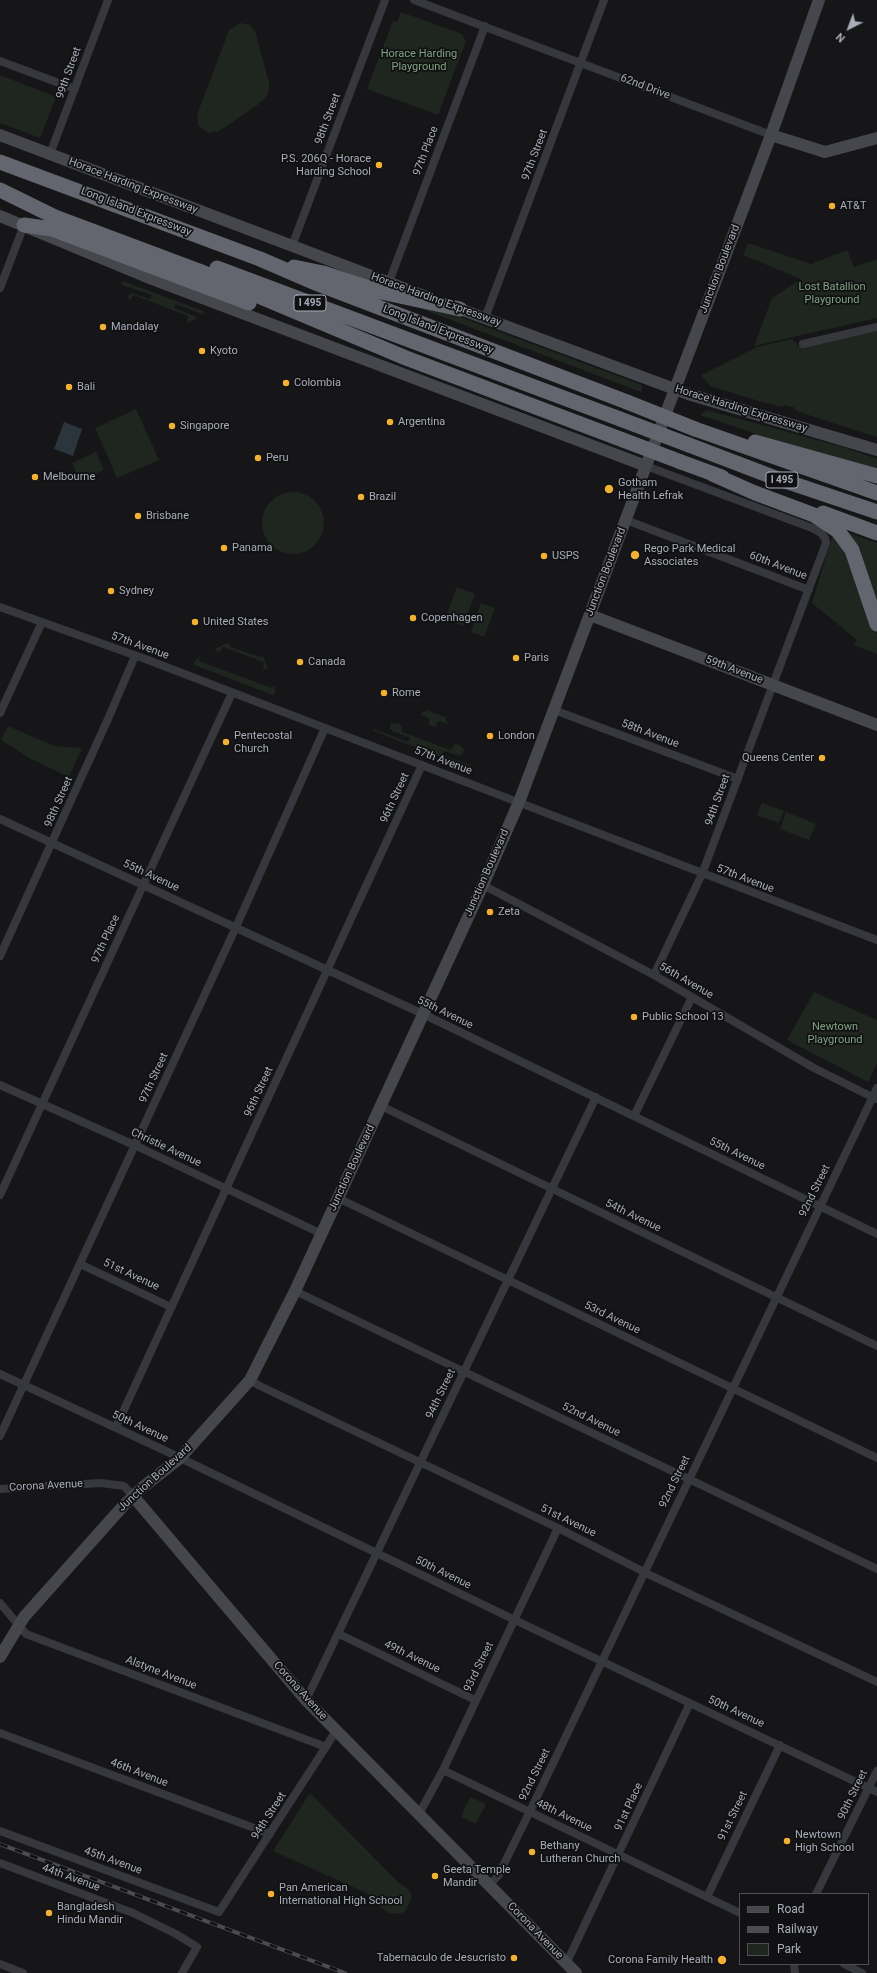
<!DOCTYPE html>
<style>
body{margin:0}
#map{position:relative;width:877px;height:1973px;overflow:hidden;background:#161618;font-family:Roboto,sans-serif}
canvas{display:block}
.legend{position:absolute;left:739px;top:1893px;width:130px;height:72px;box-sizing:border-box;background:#111113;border:1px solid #4d4f55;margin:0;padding:5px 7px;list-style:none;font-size:12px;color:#a8adb8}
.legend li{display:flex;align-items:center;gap:8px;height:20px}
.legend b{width:20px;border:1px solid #4d4f55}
.north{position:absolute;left:829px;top:8px;width:40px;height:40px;-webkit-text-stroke:3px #111113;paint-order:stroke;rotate:222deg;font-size:11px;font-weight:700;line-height:16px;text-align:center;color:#a8adb8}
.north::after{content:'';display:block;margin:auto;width:14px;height:18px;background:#a8adb8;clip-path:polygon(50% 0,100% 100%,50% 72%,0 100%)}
</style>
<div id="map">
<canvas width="877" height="1973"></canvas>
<ul class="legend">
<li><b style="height:5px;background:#45474d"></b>Road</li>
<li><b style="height:5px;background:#4a4c52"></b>Railway</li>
<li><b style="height:11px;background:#1e261f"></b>Park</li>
</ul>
<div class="north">N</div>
</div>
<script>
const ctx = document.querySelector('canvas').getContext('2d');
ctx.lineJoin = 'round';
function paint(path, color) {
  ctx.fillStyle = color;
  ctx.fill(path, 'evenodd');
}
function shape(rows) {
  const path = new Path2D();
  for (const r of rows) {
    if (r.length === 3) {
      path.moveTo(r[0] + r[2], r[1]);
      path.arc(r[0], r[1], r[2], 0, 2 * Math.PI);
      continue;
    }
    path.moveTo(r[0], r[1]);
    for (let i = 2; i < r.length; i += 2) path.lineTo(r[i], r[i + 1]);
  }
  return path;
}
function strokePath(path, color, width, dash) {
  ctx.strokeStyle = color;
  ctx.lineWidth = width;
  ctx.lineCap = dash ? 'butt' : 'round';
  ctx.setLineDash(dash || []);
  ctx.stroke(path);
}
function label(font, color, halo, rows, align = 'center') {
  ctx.font = font + ' Roboto,sans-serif';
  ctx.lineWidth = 3.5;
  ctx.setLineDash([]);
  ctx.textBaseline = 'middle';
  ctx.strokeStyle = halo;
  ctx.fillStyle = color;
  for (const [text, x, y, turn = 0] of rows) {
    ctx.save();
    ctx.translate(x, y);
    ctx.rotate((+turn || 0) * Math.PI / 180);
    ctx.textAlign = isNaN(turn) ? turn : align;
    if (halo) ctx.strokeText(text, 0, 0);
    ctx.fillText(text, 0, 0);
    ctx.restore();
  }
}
const green = shape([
 [401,12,462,34,466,41,438,115,367,89,393,21,397,22],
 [240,23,250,25,255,31,269,83,269,90,265,98,256,106,219,131,208,133,198,125,197,115,229,30],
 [0,75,56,97,40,138,0,123],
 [748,243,811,264,847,250,854,267,877,259,877,318,754,346,772,298,801,279,743,255],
 [123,281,203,311,205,315,175,304,174,308,197,317,196,319,187,323,188,316,136,296,133,295,130,301,128,296,131,293,150,299,152,295,122,285,121,283],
 [414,306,457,316,642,385,641,392],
 [877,330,877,437,811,416,793,409,794,407,784,405,783,407,762,402,710,386,701,375,757,347,792,339,800,347],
 [136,409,159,460,117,478,95,428],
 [707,410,843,447,877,459,877,469,756,434,700,415],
 [96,452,104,470,80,481,72,463],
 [293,523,31],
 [849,533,877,543,877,602,859,545,853,543,848,536],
 [834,535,842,542,870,623,877,634,877,654,854,645,857,640,812,603,832,537],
 [457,587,475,594,463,626,445,619],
 [481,603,495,608,484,637,471,632],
 [228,643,231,647,237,649,259,657,263,656,268,669,263,669,264,662,223,647,220,652,215,651,216,648],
 [200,655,199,661,272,688,275,685,275,693,273,695,194,665,194,663],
 [427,710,445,717,448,724,439,721,435,727,429,725,429,718,420,714],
 [391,723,400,724,402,727,402,732,450,750,455,744,460,745,464,750,461,756,444,751,442,755,471,765,471,767,469,768,374,731,374,729,408,742,410,738,392,731,390,728],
 [8,726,54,746,82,748,69,777,31,759,1,740],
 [762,803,784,811,779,823,757,815],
 [786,812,816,824,809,840,780,829],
 [814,992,877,1020,877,1063,868,1082,787,1040],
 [310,1793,398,1882,407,1888,411,1893,411,1899,406,1910,402,1913,390,1914,380,1907,377,1898,273,1851],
 [470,1797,486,1804,476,1824,461,1817]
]);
const water = shape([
 [64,422,82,429,73,456,54,449]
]);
const street = shape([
 [414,0,771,135],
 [0,61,75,89],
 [50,154,108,0],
 [292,246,385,0],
 [389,282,485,26],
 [0,288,24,225],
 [485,318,604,0],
 [803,344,877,327],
 [646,466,812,528,821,533,825,538,826,543,702,874,654,975],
 [626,520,809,590],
 [0,607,148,660,877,940],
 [554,710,738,779],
 [0,713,42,622],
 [0,819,423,1014,877,1234],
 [483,885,654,975,814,1068,876,1099],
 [0,956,108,719,135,656],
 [0,1085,143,1149,322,1234],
 [381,1106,877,1346],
 [634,1116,692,997],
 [0,1195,232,693],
 [338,1198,877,1458],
 [80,1264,171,1307],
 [295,1291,877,1569],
 [0,1374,168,1452,519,1622,877,1792],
 [250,1380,260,1386,558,1528,652,1576,877,1682],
 [116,1427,422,765],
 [0,1436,236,927,325,728],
 [0,1489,101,1483,124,1486,133,1496],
 [0,1603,26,1634,326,1747],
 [339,1634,475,1700],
 [306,1700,596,1097],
 [0,1733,270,1834],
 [443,1770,740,1913],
 [419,1814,443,1770,558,1528],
 [0,1831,219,1912,336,1731],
 [0,1863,133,1913,176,1934,197,1947,182,1973],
 [489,1885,498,1876,533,1805,877,1088],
 [816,1894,877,1771],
 [707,1897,780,1745],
 [0,1964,23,1973],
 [566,1964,690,1703],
 [794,1964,795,1973],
 [844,1964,862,1973]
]);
const secondary = shape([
 [0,135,427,297],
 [771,135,825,152,877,138],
 [0,216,152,279,646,466],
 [452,306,688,394,877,450],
 [590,615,877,725],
 [133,1496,306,1700,576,1973],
 [0,1657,24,1617,124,1505,143,1487,180,1458,250,1380,295,1291,483,885,519,802,771,135,819,0]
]);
const highway = shape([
 [0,162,260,259,318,284,627,402],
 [0,190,55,217,199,271,406,358,623,440],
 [24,225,52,229,249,303],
 [294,267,323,273,381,292,460,309],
 [217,268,620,419],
 [695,429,877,493],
 [755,442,877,476],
 [689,445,773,477,877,512],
 [681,462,722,477],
 [712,474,755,493,814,515,838,531,852,550,877,624],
 [823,513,877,533]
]);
const rail = shape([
 [0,1844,345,1973]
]);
const highwayBridge = shape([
 [627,402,695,429],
 [620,419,689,445],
 [623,440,681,462]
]);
const markers = [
 [379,165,4,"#f2b134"],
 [832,206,4,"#f2b134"],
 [103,327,4,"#f2b134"],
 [202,351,4,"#f2b134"],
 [286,383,4,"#f2b134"],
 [69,387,4,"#f2b134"],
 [390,422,4,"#f2b134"],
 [172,426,4,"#f2b134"],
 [258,458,4,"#f2b134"],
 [35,477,4,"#f2b134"],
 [609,489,5,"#f2b134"],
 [361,497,4,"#f2b134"],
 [138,516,4,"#f2b134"],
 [224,548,4,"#f2b134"],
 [635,555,5,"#f2b134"],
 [544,556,4,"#f2b134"],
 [111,591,4,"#f2b134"],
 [413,618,4,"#f2b134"],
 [195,622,4,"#f2b134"],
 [516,658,4,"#f2b134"],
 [300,662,4,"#f2b134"],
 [384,693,4,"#f2b134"],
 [490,736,4,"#f2b134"],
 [226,742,4,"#f2b134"],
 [822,758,4,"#f2b134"],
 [490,912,4,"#f2b134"],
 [634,1017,4,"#f2b134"],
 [787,1841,4,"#f2b134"],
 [532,1852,4,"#f2b134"],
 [435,1876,4,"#f2b134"],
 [271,1894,4,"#f2b134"],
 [49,1913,4,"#f2b134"],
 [514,1958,4,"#f2b134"],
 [722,1960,5,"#f2b134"]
];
const shields = [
 [310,303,32],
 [782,480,32]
];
const shieldNames = [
 ["I 495",310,303],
 ["I 495",782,480]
];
const parkNames = [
 ["Horace Harding",419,54],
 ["Playground",419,67],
 ["Lost Batallion",832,287],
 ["Playground",832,300],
 ["Newtown",835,1027],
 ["Playground",835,1040]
];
const streetNames = [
 ["99th Street",69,73,-70],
 ["62nd Drive",645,87,21],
 ["98th Street",328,119,-69],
 ["97th Place",426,151,-69],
 ["97th Street",535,155,-69],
 ["Horace Harding Expressway",133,186,21],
 ["Long Island Expressway",136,212,21],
 ["Junction Boulevard",720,269,-69],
 ["Horace Harding Expressway",436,300,20],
 ["Long Island Expressway",438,330,21],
 ["Horace Harding Expressway",741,409,17],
 ["60th Avenue",778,566,21],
 ["Junction Boulevard",606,572,-69],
 ["57th Avenue",140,646,20],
 ["59th Avenue",734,670,21],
 ["58th Avenue",650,734,21],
 ["57th Avenue",443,761,21],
 ["96th Street",395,798,-65],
 ["94th Street",718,800,-70],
 ["98th Street",59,802,-66],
 ["Junction Boulevard",487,873,-66],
 ["55th Avenue",151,876,25],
 ["57th Avenue",745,879,21],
 ["97th Place",106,939,-65],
 ["56th Avenue",686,981,30],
 ["55th Avenue",445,1013,26],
 ["97th Street",154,1078,-65],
 ["96th Street",259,1092,-65],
 ["Christie Avenue",166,1148,25],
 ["55th Avenue",737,1154,26],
 ["Junction Boulevard",352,1168,-65],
 ["92nd Street",815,1191,-64],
 ["54th Avenue",633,1216,26],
 ["51st Avenue",131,1275,25],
 ["53rd Avenue",612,1318,26],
 ["94th Street",441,1394,-64],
 ["52nd Avenue",591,1420,26],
 ["50th Avenue",140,1427,25],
 ["Junction Boulevard",155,1478,-42],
 ["92nd Street",675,1482,-64],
 ["Corona Avenue",46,1486,-3],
 ["51st Avenue",568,1521,26],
 ["50th Avenue",443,1573,26],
 ["49th Avenue",412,1657,26],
 ["93rd Street",479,1667,-64],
 ["Alstyne Avenue",161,1673,21],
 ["Corona Avenue",300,1691,48],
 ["50th Avenue",736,1712,25],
 ["46th Avenue",139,1773,21],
 ["92nd Street",535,1775,-64],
 ["90th Street",853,1795,-64],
 ["91st Place",629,1807,-65],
 ["94th Street",269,1816,-57],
 ["48th Avenue",564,1816,26],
 ["91st Street",733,1816,-64],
 ["45th Avenue",113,1861,20],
 ["44th Avenue",71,1878,20],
 ["Corona Avenue",535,1931,46]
];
const poiNames = [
 ["P.S. 206Q - Horace",371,159,"right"],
 ["Harding School",371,172,"right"],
 ["AT&T",840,206],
 ["Mandalay",111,327],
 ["Kyoto",210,351],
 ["Colombia",294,383],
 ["Bali",77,387],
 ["Argentina",398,422],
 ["Singapore",180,426],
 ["Peru",266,458],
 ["Melbourne",43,477],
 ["Gotham",618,483],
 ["Health Lefrak",618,496],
 ["Brazil",369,497],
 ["Brisbane",146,516],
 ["Panama",232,548],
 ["Rego Park Medical",644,549],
 ["Associates",644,562],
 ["USPS",552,556],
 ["Sydney",119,591],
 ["Copenhagen",421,618],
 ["United States",203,622],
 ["Paris",524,658],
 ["Canada",308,662],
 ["Rome",392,693],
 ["Pentecostal",234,736],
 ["Church",234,749],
 ["London",498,736],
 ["Queens Center",814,758,"right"],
 ["Zeta",498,912],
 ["Public School 13",642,1017],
 ["Newtown",795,1835],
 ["High School",795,1848],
 ["Bethany",540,1846],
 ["Lutheran Church",540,1859],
 ["Geeta Temple",443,1870],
 ["Mandir",443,1883],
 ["Pan American",279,1888],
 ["International High School",279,1901],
 ["Bangladesh",57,1907],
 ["Hindu Mandir",57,1920],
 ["Tabernaculo de Jesucristo",506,1958,"right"],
 ["Corona Family Health",713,1960,"right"]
];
paint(green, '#1e261f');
paint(water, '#2c353c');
strokePath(street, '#37383d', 8);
strokePath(secondary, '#45474d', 12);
strokePath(highway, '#63666e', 15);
strokePath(rail, '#4a4c52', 4);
strokePath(rail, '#111113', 2.5, [8]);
strokePath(highwayBridge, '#63666e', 15);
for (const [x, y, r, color] of markers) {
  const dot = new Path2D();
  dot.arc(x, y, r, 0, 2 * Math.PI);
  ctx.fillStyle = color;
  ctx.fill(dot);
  strokePath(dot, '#111113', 1.5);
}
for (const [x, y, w] of shields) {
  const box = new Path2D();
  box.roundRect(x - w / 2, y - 8, w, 16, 3);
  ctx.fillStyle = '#111113';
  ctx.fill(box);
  strokePath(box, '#a8adb8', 1);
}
label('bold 10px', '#a8adb8', null, shieldNames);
label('11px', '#7fa381', '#111113', parkNames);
label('11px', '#a8adb8', '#111113', streetNames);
label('11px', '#a8adb8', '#111113', poiNames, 'left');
</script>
